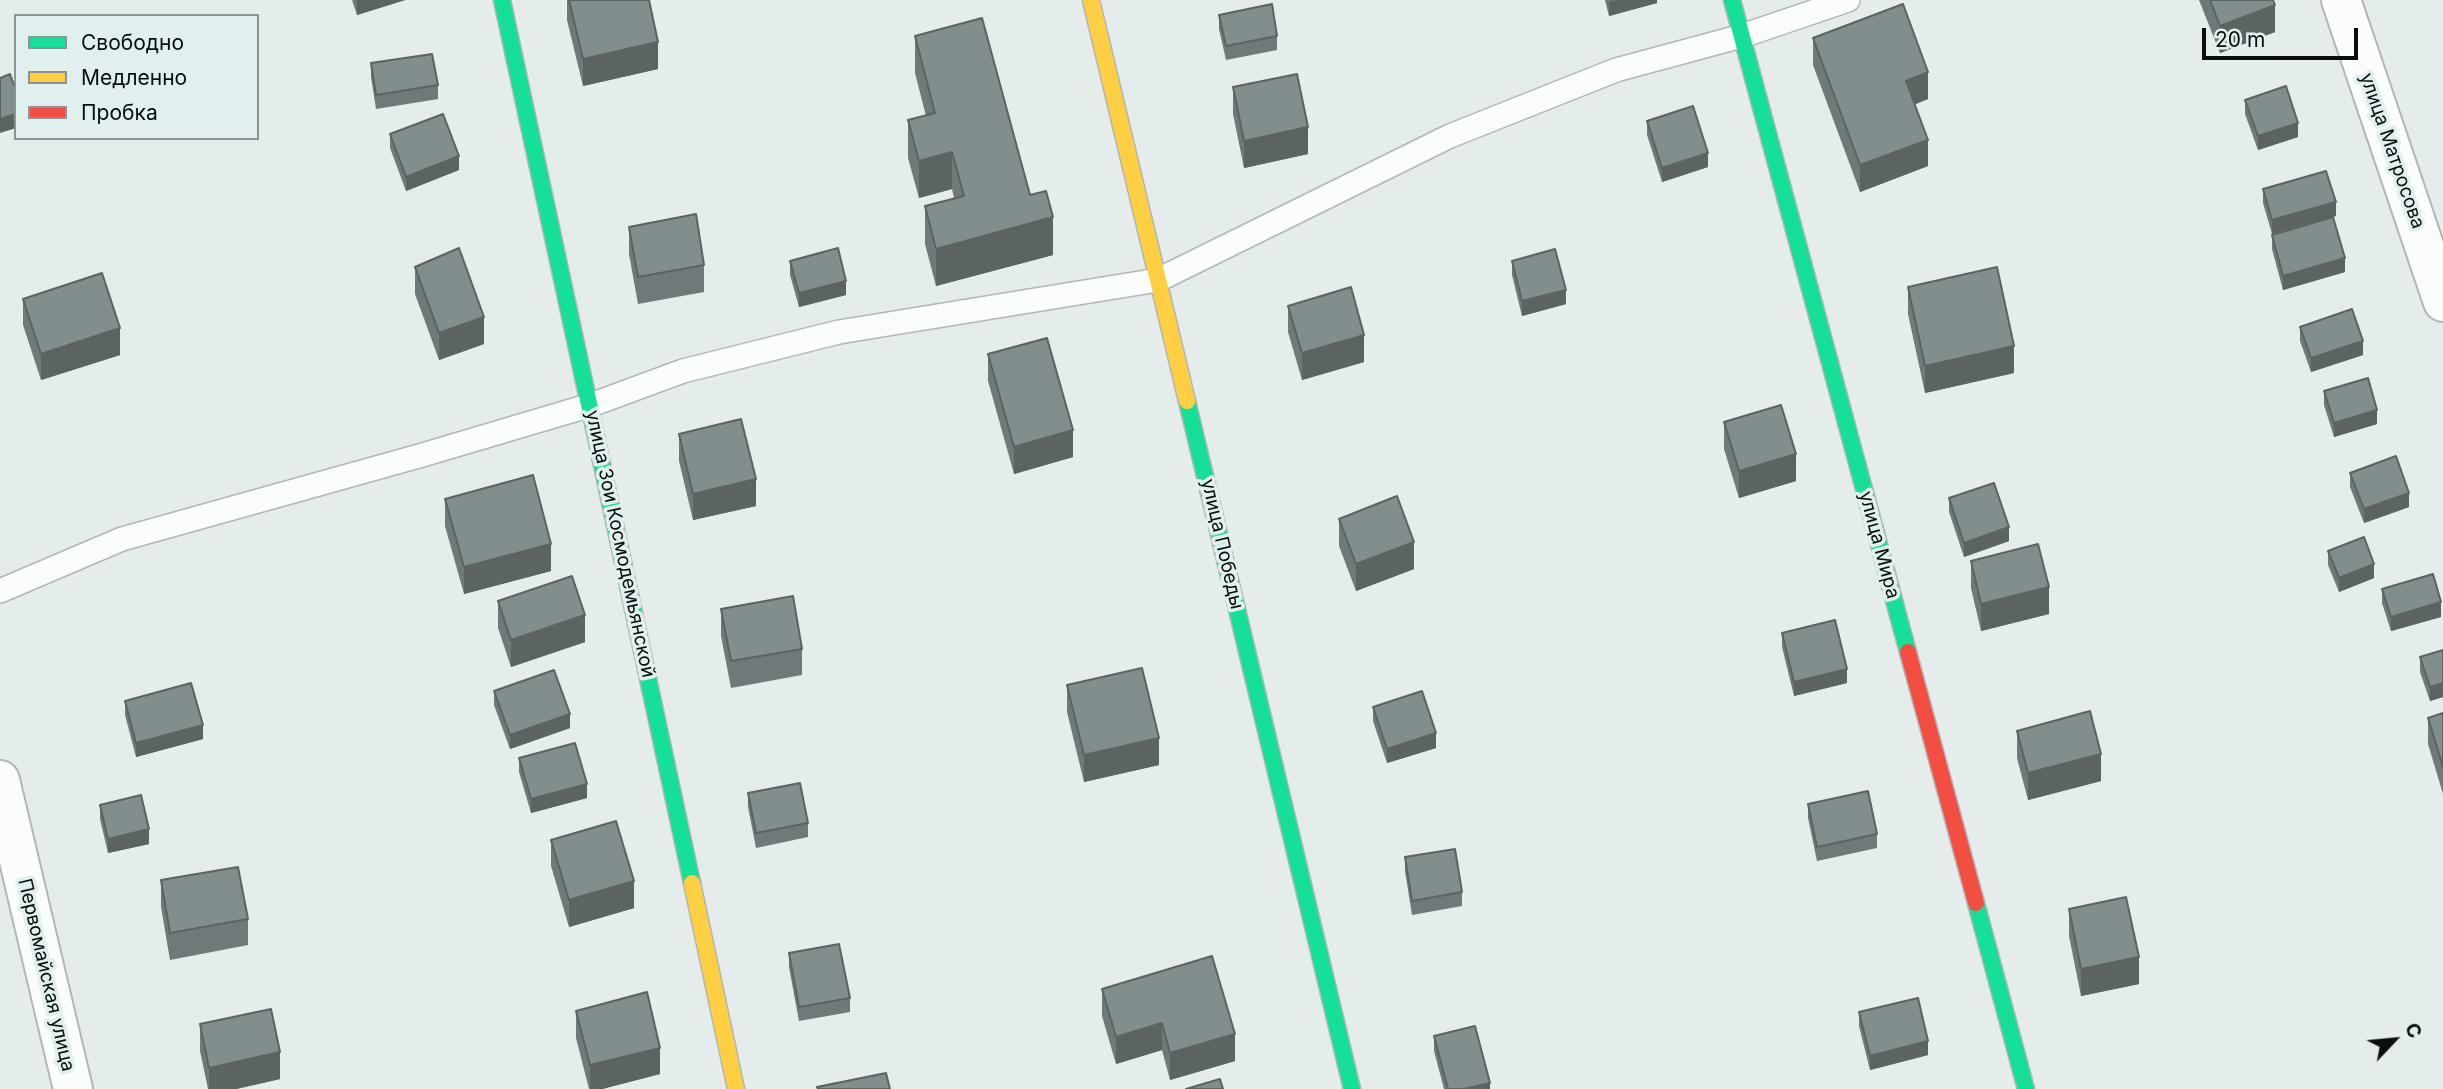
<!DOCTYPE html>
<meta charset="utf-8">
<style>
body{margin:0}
#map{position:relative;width:2443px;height:1089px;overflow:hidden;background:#e5ecec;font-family:Inter,sans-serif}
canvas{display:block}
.legend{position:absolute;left:14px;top:14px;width:245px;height:126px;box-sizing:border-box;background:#e2efef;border:2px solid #8b9595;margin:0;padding:9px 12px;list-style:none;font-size:21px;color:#090e0e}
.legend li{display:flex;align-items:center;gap:14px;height:35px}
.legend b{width:35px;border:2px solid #8b9595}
.north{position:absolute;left:2359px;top:1005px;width:70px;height:70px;-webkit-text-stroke:5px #e2efef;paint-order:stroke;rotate:64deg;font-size:19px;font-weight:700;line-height:28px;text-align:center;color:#090e0e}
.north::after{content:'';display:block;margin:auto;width:24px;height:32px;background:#090e0e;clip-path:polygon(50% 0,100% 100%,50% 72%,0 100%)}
.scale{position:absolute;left:2202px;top:28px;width:156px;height:32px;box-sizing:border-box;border:4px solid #090e0e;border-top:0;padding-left:9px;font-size:21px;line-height:24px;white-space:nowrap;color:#090e0e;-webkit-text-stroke:5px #e2efef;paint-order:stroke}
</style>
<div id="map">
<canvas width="2443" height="1089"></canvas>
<ul class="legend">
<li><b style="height:9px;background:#16e098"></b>Свободно</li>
<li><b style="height:9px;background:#ffcf43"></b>Медленно</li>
<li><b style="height:9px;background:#f24e42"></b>Пробка</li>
</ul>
<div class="north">С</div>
<div class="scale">20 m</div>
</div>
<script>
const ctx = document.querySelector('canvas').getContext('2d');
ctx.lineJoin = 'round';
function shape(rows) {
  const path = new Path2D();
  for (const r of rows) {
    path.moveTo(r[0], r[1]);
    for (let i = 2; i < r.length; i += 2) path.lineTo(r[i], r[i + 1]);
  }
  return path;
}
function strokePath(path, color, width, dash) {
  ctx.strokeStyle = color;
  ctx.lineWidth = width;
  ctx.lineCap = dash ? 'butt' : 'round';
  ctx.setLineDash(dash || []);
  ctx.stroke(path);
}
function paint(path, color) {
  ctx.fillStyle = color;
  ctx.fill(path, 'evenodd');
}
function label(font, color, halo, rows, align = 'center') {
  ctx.font = font + ' Inter,sans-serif';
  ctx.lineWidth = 7;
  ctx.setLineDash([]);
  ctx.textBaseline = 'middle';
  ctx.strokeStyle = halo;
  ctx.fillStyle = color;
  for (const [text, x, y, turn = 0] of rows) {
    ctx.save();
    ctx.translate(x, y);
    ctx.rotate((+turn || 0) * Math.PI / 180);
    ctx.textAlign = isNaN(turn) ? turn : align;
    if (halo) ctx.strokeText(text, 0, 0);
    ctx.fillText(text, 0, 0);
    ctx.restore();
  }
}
const lane = shape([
 [0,591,122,539,419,456,591,405,683,371,839,332,1158,280,1450,136,1616,70,1742,36,1848,0]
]);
const street = shape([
 [2341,0,2443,302],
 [0,780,73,1089]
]);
const fast = shape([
 [502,0,692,883],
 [1732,0,1908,652],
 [1187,401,1352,1089],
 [1976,903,2026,1089]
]);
const slow = shape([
 [1091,0,1187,401],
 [692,883,736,1089]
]);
const jam = shape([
 [1908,652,1976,903]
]);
const wall = shape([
 [352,0,405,0,357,15],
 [567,0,649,0,658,69,583,86,567,20],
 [1605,0,1657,0,1657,3,1609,16],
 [2199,0,2273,0,2275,32,2220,53],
 [1219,15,1277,36,1277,50,1226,60,1219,29],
 [915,36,1030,195,1053,255,936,286,925,244,925,206,954,198,952,189,919,198,908,158,908,120,926,116,915,73],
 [1813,38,1928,99,1915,104,1928,166,1860,192,1813,65],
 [371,63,438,85,438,99,376,109,371,77],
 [1233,87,1308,154,1244,168,1233,114],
 [2245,100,2298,137,2258,150,2245,114],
 [1647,121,1708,167,1662,182,1647,135],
 [390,134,459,170,406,191,390,148],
 [2263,189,2336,216,2272,234,2263,203],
 [629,227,704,265,704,292,638,304,629,254],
 [2272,235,2345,272,2283,290,2272,249],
 [790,261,846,295,799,307,790,275],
 [1512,261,1566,304,1522,316,1512,275],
 [415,267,484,344,439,360,415,294],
 [1908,287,2014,373,1925,393,1908,314],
 [23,299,120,355,41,380,23,325],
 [1288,306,1364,362,1302,380,1288,332],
 [2300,327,2363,355,2311,372,2300,341],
 [988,354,1073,457,1014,474,988,381],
 [2324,391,2377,424,2334,437,2324,405],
 [1724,422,1796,481,1739,498,1724,449],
 [679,434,756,506,693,520,679,461],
 [2350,473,2409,507,2364,523,2350,487],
 [1949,498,2009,541,1964,557,1949,512],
 [445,499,551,571,464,594,445,526],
 [1339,519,1414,569,1356,591,1339,546],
 [2328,551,2374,578,2339,592,2328,565],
 [1971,561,2049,614,1981,631,1971,588],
 [2382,589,2441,617,2391,631,2382,603],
 [498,601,585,642,511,667,498,628],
 [721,609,802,649,802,675,731,688,721,636],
 [1782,633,1847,683,1794,696,1782,647],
 [2443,650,2443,697,2430,701,2420,672,2420,657],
 [1067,685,1159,765,1084,782,1067,712],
 [494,691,570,728,510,749,494,705],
 [125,701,203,739,136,757,125,715],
 [1373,707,1436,748,1387,763,1373,721],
 [2443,713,2443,794,2428,744,2428,718],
 [2017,731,2101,781,2028,800,2017,758],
 [519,758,587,798,531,813,519,772],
 [748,793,808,823,808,837,756,848,748,807],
 [1808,804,1877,834,1877,848,1817,861,1808,818],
 [100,805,149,844,108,853,100,819],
 [551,840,634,908,569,927,551,866],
 [1405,857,1462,892,1462,906,1412,915,1405,871],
 [161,880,248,919,248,945,170,960,161,907],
 [2069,909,2139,984,2081,996,2069,936],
 [789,953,850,998,850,1012,799,1021,789,967],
 [1102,989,1235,1061,1170,1080,1162,1050,1116,1064,1102,1016],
 [576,1011,660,1074,602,1089,589,1089,576,1038],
 [1859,1012,1928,1055,1870,1070,1859,1026],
 [200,1024,280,1079,236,1089,208,1089,200,1051],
 [1434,1036,1490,1089,1444,1089,1434,1051]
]);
const shadedWall = shape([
 [357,0,405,0,357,15],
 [1617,0,1657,0,1657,3,1609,16,1609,2],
 [2275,5,2275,32,2220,53,2220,26],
 [658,42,658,69,583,86,583,59],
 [1928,72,1928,99,1906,108,1906,81],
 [16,114,16,128,0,133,0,119],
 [2298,123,2298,137,2258,150,2258,136],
 [1308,127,1308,154,1244,168,1244,141],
 [1928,140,1928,166,1860,192,1860,165],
 [952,152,952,189,919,198,919,161],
 [1708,153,1708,167,1662,182,1662,168],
 [459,156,459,170,406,191,406,177],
 [2336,202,2336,216,2272,234,2272,220],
 [1053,217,1053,255,936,286,936,249],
 [2345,258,2345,272,2283,290,2283,276],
 [846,281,846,295,799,307,799,293],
 [1566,290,1566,304,1522,316,1522,301],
 [484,317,484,344,439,360,439,333],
 [120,328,120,355,41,380,41,354],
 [1364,335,1364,362,1302,380,1302,353],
 [2363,341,2363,355,2311,372,2311,358],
 [2014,346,2014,373,1925,393,1925,366],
 [2377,410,2377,424,2334,437,2334,423],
 [1073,430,1073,457,1014,474,1014,447],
 [1796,454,1796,481,1739,498,1739,471],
 [756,479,756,506,693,520,693,494],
 [2409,493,2409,507,2364,523,2364,509],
 [2009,527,2009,541,1964,557,1964,543],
 [1414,542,1414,569,1356,591,1356,564],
 [551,544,551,571,464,594,464,567],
 [2374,564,2374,578,2339,592,2339,578],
 [2049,587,2049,614,1981,631,1981,604],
 [2441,602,2441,617,2391,631,2391,617],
 [585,615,585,642,511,667,511,640],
 [1847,669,1847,683,1794,696,1794,682],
 [2443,683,2443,697,2430,701,2430,687],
 [570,714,570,728,510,749,510,735],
 [203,725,203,739,136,757,136,743],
 [1436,733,1436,748,1387,763,1387,749],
 [1159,738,1159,765,1084,782,1084,755],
 [2101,754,2101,781,2028,800,2028,773],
 [587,784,587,798,531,813,531,799],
 [149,829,149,844,108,853,108,839],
 [634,881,634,908,569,927,569,900],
 [2139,957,2139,984,2081,996,2081,969],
 [1162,1023,1162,1050,1116,1064,1116,1037],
 [1235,1034,1235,1061,1170,1080,1170,1053],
 [1928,1041,1928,1055,1870,1070,1870,1056],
 [660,1048,660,1074,602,1089,590,1089,590,1065],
 [280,1052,280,1079,236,1089,209,1089,209,1068],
 [1490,1083,1490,1089,1464,1089]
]);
const building = shape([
 [569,0,649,0,658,42,583,59,569,0],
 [2210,0,2273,0,2275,5,2220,26,2210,0],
 [1272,4,1277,36,1226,46,1219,15,1272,4],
 [1903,4,1928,72,1906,81,1928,140,1860,165,1813,38,1903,4],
 [982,18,1030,195,1046,191,1053,217,936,249,925,206,964,196,952,152,919,161,908,120,935,113,915,36,982,18],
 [432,54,438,85,376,95,371,63,432,54],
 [10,74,16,91,16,114,0,119,0,78,10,74],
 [1297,74,1308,127,1244,141,1233,87,1297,74],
 [2286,86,2298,123,2258,136,2245,100,2286,86],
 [1693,106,1708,153,1662,168,1647,121,1693,106],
 [443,114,459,156,406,177,390,134,443,114],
 [2326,171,2336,202,2272,220,2263,189,2326,171],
 [696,214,704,265,638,277,629,227,696,214],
 [2333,217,2345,258,2283,276,2272,235,2333,217],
 [459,248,484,317,439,333,415,267,459,248],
 [838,248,846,281,799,293,790,261,838,248],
 [1555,249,1566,290,1522,301,1512,261,1555,249],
 [1997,267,2014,346,1925,366,1908,287,1997,267],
 [102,273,120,328,41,354,23,299,102,273],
 [1351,287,1364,335,1302,353,1288,306,1351,287],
 [2352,309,2363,341,2311,358,2300,327,2352,309],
 [1047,338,1073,430,1014,447,988,354,1047,338],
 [2368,378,2377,410,2334,423,2324,391,2368,378],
 [1781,405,1796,454,1739,471,1724,422,1781,405],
 [741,419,756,479,693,494,679,434,741,419],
 [2396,456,2409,493,2364,509,2350,473,2396,456],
 [533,475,551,544,464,567,445,499,533,475],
 [1994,483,2009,527,1964,543,1949,498,1994,483],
 [1397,496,1414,542,1356,564,1339,519,1397,496],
 [2364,537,2374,564,2339,578,2328,551,2364,537],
 [2038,544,2049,587,1981,604,1971,561,2038,544],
 [2433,574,2441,602,2391,617,2382,589,2433,574],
 [572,576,585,615,511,640,498,601,572,576],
 [793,596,802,649,731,661,721,609,793,596],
 [1835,620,1847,669,1794,682,1782,633,1835,620],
 [2443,650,2443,683,2430,687,2420,657,2443,650],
 [1142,668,1159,738,1084,755,1067,685,1142,668],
 [554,670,570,714,510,735,494,691,554,670],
 [191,683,203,725,136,743,125,701,191,683],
 [1422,691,1436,733,1387,749,1373,707,1422,691],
 [2090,711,2101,754,2028,773,2017,731,2090,711],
 [2443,713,2443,767,2428,718,2443,713],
 [575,743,587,784,531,799,519,758,575,743],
 [800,783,808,823,756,833,748,793,800,783],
 [1868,791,1877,834,1817,847,1808,804,1868,791],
 [141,795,149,829,108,839,100,805,141,795],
 [616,821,634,881,569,900,551,840,616,821],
 [1455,849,1462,892,1412,901,1405,857,1455,849],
 [238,867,248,919,170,933,161,880,238,867],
 [2126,897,2139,957,2081,969,2069,909,2126,897],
 [839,944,850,998,799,1007,789,953,839,944],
 [1212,956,1235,1034,1170,1053,1162,1023,1116,1037,1102,989,1212,956],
 [647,992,660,1048,590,1065,576,1011,647,992],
 [1918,998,1928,1041,1870,1056,1859,1012,1918,998],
 [271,1009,280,1052,209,1068,200,1024,271,1009],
 [1475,1026,1490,1083,1464,1089,1448,1089,1434,1036,1475,1026],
 [886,1073,890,1089,818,1089,817,1087,886,1073],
 [1220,1079,1223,1089,1186,1089,1220,1079]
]);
const streetNames = [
 ["улица Матросова",2392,151,71],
 ["улица Зои Космодемьянской",620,544,78],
 ["улица Победы",1222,544,77],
 ["улица Мира",1879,545,75],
 ["Первомайская улица",46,975,77]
];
strokePath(lane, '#b1b7b7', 26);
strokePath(street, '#b1b7b7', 42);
strokePath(fast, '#b1b7b7', 19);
strokePath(slow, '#b1b7b7', 19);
strokePath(jam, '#b1b7b7', 19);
strokePath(lane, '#fbfcfc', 23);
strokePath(street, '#fbfcfc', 38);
strokePath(fast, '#16e098', 16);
strokePath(slow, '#ffcf43', 16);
strokePath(jam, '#f24e42', 16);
paint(wall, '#707979');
paint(shadedWall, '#5b6363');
paint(building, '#828d8d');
strokePath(building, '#5b6363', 2);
label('19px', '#090e0e', '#e2efef', streetNames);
</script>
